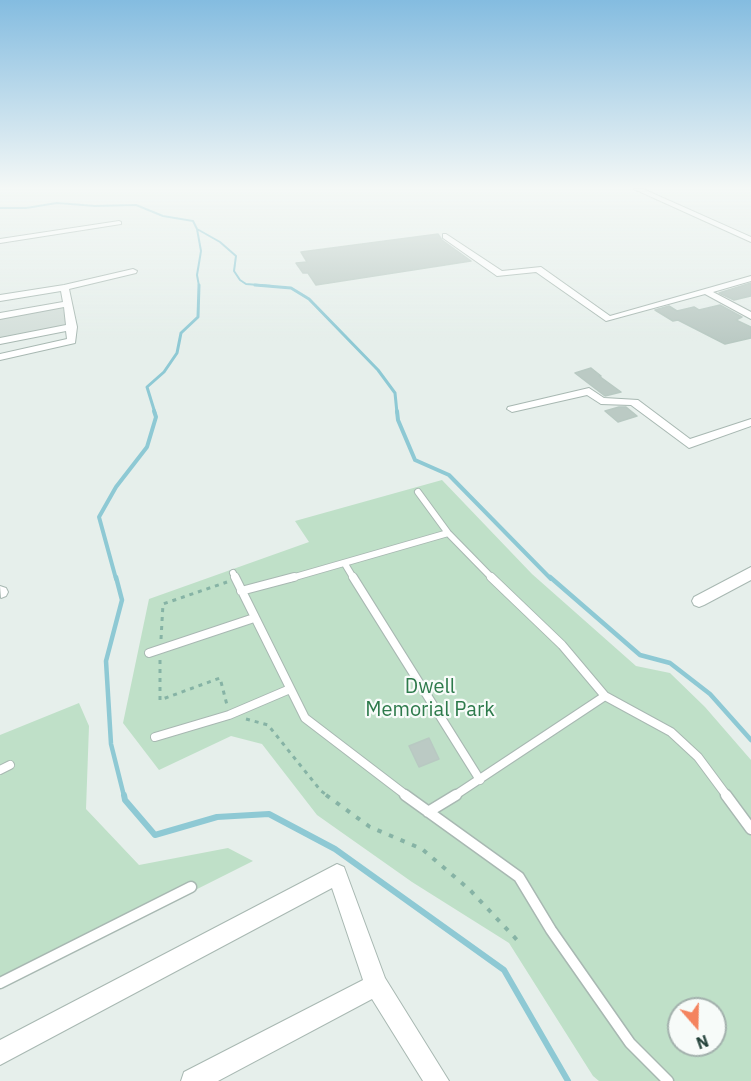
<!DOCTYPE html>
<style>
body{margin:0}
#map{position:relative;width:751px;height:1081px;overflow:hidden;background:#e6efeb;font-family:"IBM Plex Sans",sans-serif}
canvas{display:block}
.north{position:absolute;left:667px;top:997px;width:60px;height:60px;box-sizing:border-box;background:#f7fbf9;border:2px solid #a3b1ad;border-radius:50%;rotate:160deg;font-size:16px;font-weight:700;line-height:24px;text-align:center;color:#24423a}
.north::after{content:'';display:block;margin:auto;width:21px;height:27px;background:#f4845f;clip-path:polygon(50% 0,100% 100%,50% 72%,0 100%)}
</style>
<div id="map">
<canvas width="751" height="1081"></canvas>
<div class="north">N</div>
</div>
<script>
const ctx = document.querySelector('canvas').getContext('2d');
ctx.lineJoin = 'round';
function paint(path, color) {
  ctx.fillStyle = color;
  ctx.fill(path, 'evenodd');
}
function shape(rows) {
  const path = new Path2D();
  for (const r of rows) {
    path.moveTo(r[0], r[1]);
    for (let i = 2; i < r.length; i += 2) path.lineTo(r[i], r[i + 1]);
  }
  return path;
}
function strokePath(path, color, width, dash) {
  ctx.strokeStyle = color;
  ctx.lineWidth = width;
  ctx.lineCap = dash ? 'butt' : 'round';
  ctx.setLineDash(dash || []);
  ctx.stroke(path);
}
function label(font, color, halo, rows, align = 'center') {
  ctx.font = font + ' "IBM Plex Sans",sans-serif';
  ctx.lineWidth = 4.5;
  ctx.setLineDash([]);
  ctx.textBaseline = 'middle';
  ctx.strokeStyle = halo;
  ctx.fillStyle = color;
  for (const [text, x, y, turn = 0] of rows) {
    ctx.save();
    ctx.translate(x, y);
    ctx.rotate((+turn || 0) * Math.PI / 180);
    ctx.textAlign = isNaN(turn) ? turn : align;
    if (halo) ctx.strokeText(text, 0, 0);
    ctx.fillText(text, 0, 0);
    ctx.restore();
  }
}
const built = shape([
 [63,306,66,325,0,338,0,318]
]);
const green = shape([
 [442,480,532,574,636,666,670,673,705,707,751,760,751,1081,599,1081,593,1076,509,943,412,882,317,815,262,744,231,736,159,770,123,723,149,599,309,542,295,521],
 [679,1009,715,1009,715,1045,679,1045],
 [79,703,89,726,86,809,139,865,228,848,253,861,0,988,0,735]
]);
const streamFar4 = shape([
 [0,208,26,208,57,203,95,206,136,205,163,216,193,221,197,229,201,251,197,275,199,286],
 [197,229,220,242,236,256,234,271,240,280,246,284,272,286]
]);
const streamFar3 = shape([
 [255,285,291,288,309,299,378,370,395,393,397,413],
 [155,413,147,387,164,372,177,353,181,333,198,317,199,285]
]);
const streamFar2 = shape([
 [397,411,398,420,415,460,449,475,551,579],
 [116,579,99,517,116,487,147,447,156,417,154,411]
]);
const streamFar1 = shape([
 [116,577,122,600,106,661,111,744,124,796],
 [550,577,640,655,670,663,710,694,751,740]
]);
const stream = shape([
 [124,795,125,800,155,835,217,817,269,814,335,849,504,970,568,1081]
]);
const building = shape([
 [438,234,442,240,471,261,316,285,308,273,303,273,296,263,307,262,301,252,438,234],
 [751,283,751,296,734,300,719,293,751,283],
 [720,305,742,317,736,320,751,327,751,338,725,344,678,320,673,321,655,310,669,306,677,311,694,307,699,310,720,305],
 [591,368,601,376,599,376,621,392,605,396,575,373,591,368],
 [619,407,626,407,637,416,618,422,605,411,619,407],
 [429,738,439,759,419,767,409,746,429,738]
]);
const pathFar1 = shape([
 [161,639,163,604,227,582],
 [160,660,160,700,220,678,227,705],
 [246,719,268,725,321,791,328,796]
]);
const path = shape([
 [326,795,370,827,422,849,470,890,518,941]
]);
const laneFar2 = shape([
 [418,492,448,533,493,579],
 [345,564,354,579],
 [233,573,236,579],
 [288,579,448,533]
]);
const laneFar1 = shape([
 [235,577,305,718,407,796],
 [353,577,480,780],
 [491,577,562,645,605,696,671,732,698,757,727,796],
 [241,591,294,577],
 [149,653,254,618],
 [155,737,229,715,290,689],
 [0,770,10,765],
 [454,796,605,696]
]);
const lane = shape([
 [405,795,519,877,551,930,630,1043,668,1081],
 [726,795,751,829],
 [428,812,456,795],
 [0,983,191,887]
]);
const street = shape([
 [634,189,643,189,751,237,751,242,634,189],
 [119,221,121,222,121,224,0,243,0,239,119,221],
 [446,234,502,271,541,267,610,316,751,276,751,281,713,292,751,312,751,319,705,294,606,321,536,272,497,276,443,238,443,234,446,234],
 [133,269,137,271,136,273,69,289,77,327,75,343,0,360,0,354,67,339,66,331,0,344,0,338,66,325,64,307,0,319,0,313,63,302,61,291,0,301,0,295,64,285,133,269],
 [589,388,604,398,638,400,690,439,751,419,751,426,689,448,631,405,601,404,587,395,512,412,507,409,508,407,589,388],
 [751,567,751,580,704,605,699,607,694,605,692,601,694,597,751,567],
 [0,586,6,588,8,592,6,596,1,598,0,586],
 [337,864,344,867,385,978,449,1081,423,1081,372,999,218,1081,181,1081,184,1072,363,980,332,888,0,1065,0,1040,337,864]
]);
const nearParknames = [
 ["Dwell",430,687],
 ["Memorial Park",430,710]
];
paint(built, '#d4dfda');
paint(green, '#bfe0c8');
strokePath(streamFar4, '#8ec9d4', 2);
strokePath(streamFar3, '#8ec9d4', 3);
strokePath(streamFar2, '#8ec9d4', 4);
strokePath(streamFar1, '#8ec9d4', 4.5);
strokePath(stream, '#8ec9d4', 6);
paint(building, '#bbcac4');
strokePath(building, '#b8c9c2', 1.5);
strokePath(laneFar2, '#a8b8b2', 8);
strokePath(laneFar1, '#a8b8b2', 10);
strokePath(lane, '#a8b8b2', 13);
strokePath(street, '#a8b8b2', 2);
strokePath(pathFar1, '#86b3a5', 3, [4, 5]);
strokePath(path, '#86b3a5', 4, [4.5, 8]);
strokePath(laneFar2, '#fff', 6);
strokePath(laneFar1, '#fff', 8);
strokePath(lane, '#fff', 10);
paint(street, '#fff');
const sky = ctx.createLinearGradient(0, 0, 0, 341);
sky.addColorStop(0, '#84bce0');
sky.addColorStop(0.55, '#f4f8f6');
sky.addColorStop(1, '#f4f8f600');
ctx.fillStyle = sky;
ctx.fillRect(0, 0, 751, 341);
label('20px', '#2d7a4b', '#f7fbf9', nearParknames);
</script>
